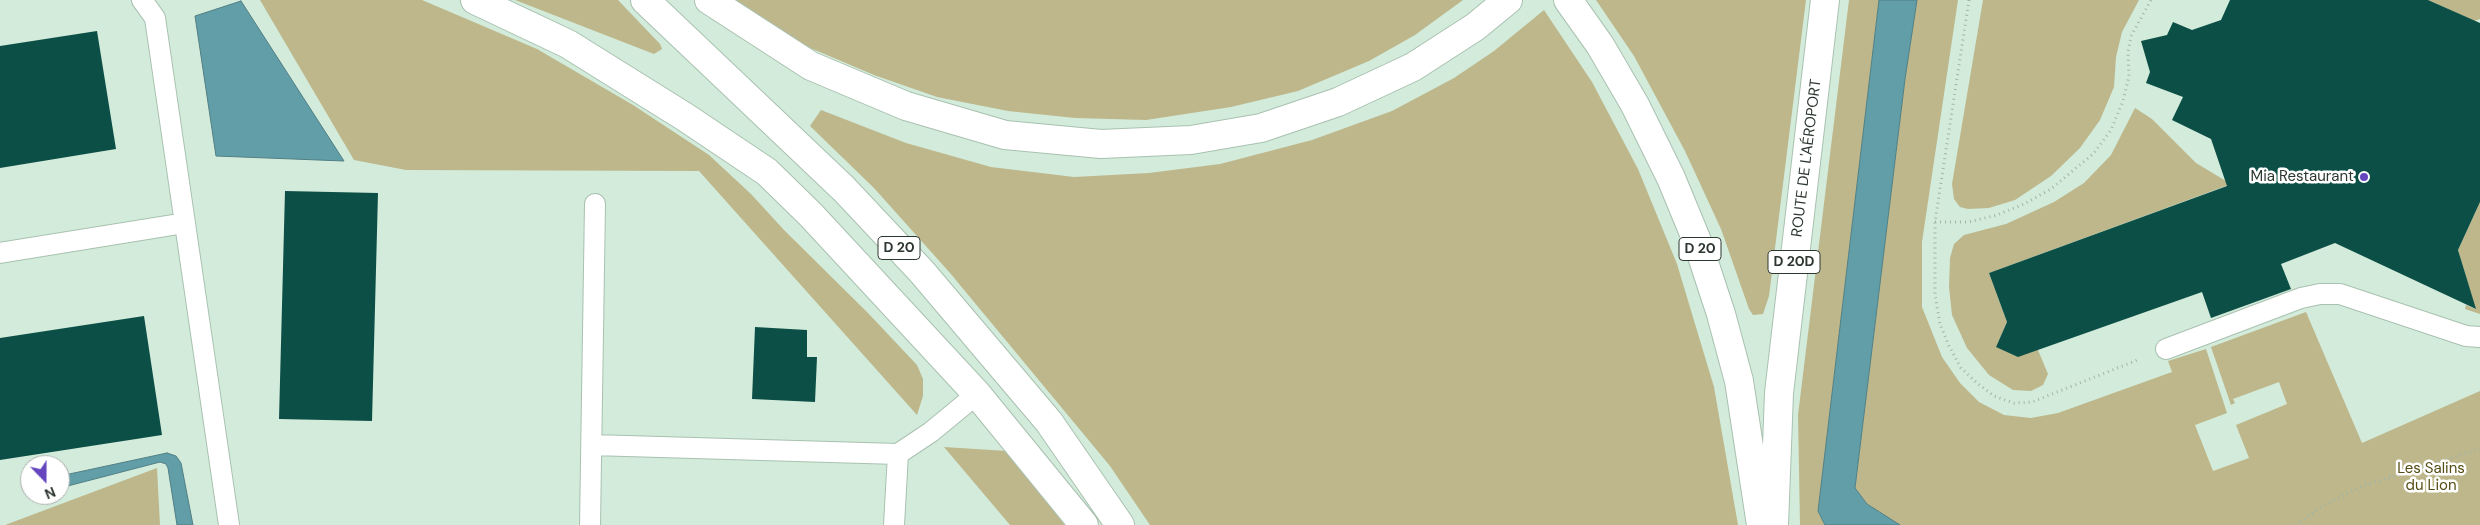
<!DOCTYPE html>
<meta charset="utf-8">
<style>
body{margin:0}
#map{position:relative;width:2480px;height:525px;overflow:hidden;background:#d3ebda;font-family:"DM Sans",sans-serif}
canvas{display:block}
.north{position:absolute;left:20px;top:455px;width:50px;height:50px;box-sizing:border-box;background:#fff;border:1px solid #abafac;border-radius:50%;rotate:158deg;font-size:14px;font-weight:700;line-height:20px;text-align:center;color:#2d3730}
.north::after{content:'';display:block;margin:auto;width:18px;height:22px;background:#6546bf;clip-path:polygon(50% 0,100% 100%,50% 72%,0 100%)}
</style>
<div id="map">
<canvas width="2480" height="525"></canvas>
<div class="north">N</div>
</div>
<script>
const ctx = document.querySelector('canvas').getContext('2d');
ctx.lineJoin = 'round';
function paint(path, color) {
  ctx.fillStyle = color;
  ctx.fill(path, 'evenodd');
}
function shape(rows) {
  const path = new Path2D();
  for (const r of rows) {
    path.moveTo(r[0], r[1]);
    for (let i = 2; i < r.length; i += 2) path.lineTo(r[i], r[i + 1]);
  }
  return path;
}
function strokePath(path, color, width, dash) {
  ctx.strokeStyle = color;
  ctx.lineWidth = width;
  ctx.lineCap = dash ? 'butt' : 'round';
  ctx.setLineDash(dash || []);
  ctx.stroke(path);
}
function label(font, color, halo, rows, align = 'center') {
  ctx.font = font + ' "DM Sans",sans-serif';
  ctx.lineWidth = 5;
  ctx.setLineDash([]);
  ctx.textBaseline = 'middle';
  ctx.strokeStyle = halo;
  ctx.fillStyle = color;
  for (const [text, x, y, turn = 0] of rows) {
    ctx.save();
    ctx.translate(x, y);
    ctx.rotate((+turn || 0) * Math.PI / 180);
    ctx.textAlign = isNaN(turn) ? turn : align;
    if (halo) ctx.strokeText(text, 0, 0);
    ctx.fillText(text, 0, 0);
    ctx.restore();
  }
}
const green = shape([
 [260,0,422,0,537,49,633,105,709,155,751,194,784,230,868,313,917,365,923,379,923,396,917,415,699,171,406,170,354,160],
 [515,0,618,0,660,44,662,49,654,54],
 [729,0,1463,0,1415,35,1369,61,1298,91,1231,107,1146,120,1075,118,1008,111,937,97,874,75,808,47,745,12],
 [1596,0,1806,0,1769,296,1763,314,1753,315,1749,309,1721,229,1685,151,1634,56],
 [1849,0,1879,0,1818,511,1825,525,1800,525,1798,415],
 [1917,0,1958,0,1922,242,1922,307,1942,357,1960,383,1979,402,2004,415,2031,418,2058,413,2172,372,2168,361,2206,349,2227,413,2195,425,2213,471,2249,458,2236,425,2287,404,2279,382,2233,399,2235,403,2231,405,2211,347,2306,312,2362,443,2480,391,2480,525,1900,525,1867,504,1855,488,1905,79],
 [1983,0,2139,0,2122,32,2116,57,2114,87,2100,120,2080,148,2051,176,2015,200,1989,208,1968,209,1960,207,1954,199,1952,184],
 [2428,0,2480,0,2480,19,2474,21],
 [1544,10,1592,82,1638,169,1677,264,1714,387,1738,525,1150,525,1110,466,950,273,874,188,810,126,821,110,906,143,991,167,1074,177,1149,173,1220,164,1312,140,1392,111,1454,78,1494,51],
 [2135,108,2152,119,2196,163,2231,184,1989,273,2007,322,1996,347,2038,350,2048,374,2043,385,2031,391,2013,390,1989,375,1967,348,1952,315,1949,287,1950,258,1954,244,1964,235,2006,224,2054,202,2084,183,2111,155],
 [2480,202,2480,314,2465,309,2466,305,2475,309,2458,250],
 [944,447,1007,451,1065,525,1010,525],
 [157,468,160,525,5,525]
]);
const water = shape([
 [1879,0,1917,0,1905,79,1855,488,1867,504,1900,525,1825,525,1818,511,1879,0],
 [241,1,344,161,216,156,195,16,241,1],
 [167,453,176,456,181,463,193,525,177,525,168,468,166,464,160,462,60,488,60,476,167,453]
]);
const building = shape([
 [2230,0,2428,0,2480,23,2480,202,2458,250,2476,309,2335,243,2281,264,2291,289,2211,318,2202,292,2018,357,1996,347,2007,322,1989,273,2227,186,2211,139,2172,120,2183,97,2146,83,2150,72,2141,41,2167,35,2173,22,2192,30,2221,20],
 [97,31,116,149,0,168,0,46],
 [285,191,378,193,372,421,279,419],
 [144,316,162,435,0,460,0,338],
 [755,327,807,330,807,357,817,357,815,402,752,399]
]);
const path = shape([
 [1969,0,1935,222,1935,295,1940,324,1949,346,1961,368,1977,383,1994,396,2014,403,2032,402,2140,359],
 [1935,222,1969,222,1997,215,2024,204,2051,189,2094,153,2111,130,2123,101,2129,76,2128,52,2131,36,2151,0],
 [2296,525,2322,506,2362,486,2480,449]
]);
const service = shape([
 [142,0,155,18,229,525],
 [0,253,185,223],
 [2166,349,2301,298,2320,294,2340,294,2466,336,2480,337],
 [592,445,898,454,931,432,977,394],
 [590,525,595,204],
 [894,525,898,454]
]);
const primary = shape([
 [475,0,568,44,685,117,767,172,811,215,977,394,1084,525],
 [645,0,844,189,922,272,1049,422,1120,525],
 [709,0,811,66,906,106,1005,135,1101,144,1191,140,1261,128,1338,102,1413,67,1475,27,1508,0],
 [1568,0,1600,45,1635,105,1671,178,1697,241,1721,314,1739,381,1761,525],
 [1774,525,1779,393,1825,0]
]);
const markers = [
 [2364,177,5,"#6546bf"]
];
const shields = [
 [899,248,42],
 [1700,249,42],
 [1794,262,52]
];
const shieldNames = [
 ["D 20",899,248],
 ["D 20",1700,249],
 ["D 20D",1794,262]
];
const streetNames = [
 ["ROUTE DE L'AÉROPORT",1807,158,-83]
];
const poiNames = [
 ["Mia Restaurant",2354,177]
];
const parkNames = [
 ["Les Salins",2431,469],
 ["du Lion",2431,486]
];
paint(green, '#bdb78b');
paint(water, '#619ea8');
strokePath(water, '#517f84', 1);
paint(building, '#0c4f47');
strokePath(service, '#a9c1b0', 22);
strokePath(primary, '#a9c1b0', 30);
strokePath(path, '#a1b5a7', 3, [1, 4]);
strokePath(service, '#fff', 20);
strokePath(primary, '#fff', 28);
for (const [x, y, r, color] of markers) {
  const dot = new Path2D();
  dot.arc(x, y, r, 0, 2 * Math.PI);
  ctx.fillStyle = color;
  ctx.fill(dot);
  strokePath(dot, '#fff', 2);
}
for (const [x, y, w] of shields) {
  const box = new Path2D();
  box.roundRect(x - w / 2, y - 11.5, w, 23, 4);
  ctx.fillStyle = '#fff';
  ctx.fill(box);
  strokePath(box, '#2d3730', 1);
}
label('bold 14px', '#2d3730', null, shieldNames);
label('15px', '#2d3730', '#fff', streetNames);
label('15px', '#2d3730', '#fff', poiNames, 'right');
label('15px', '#554d14', '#fff', parkNames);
</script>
